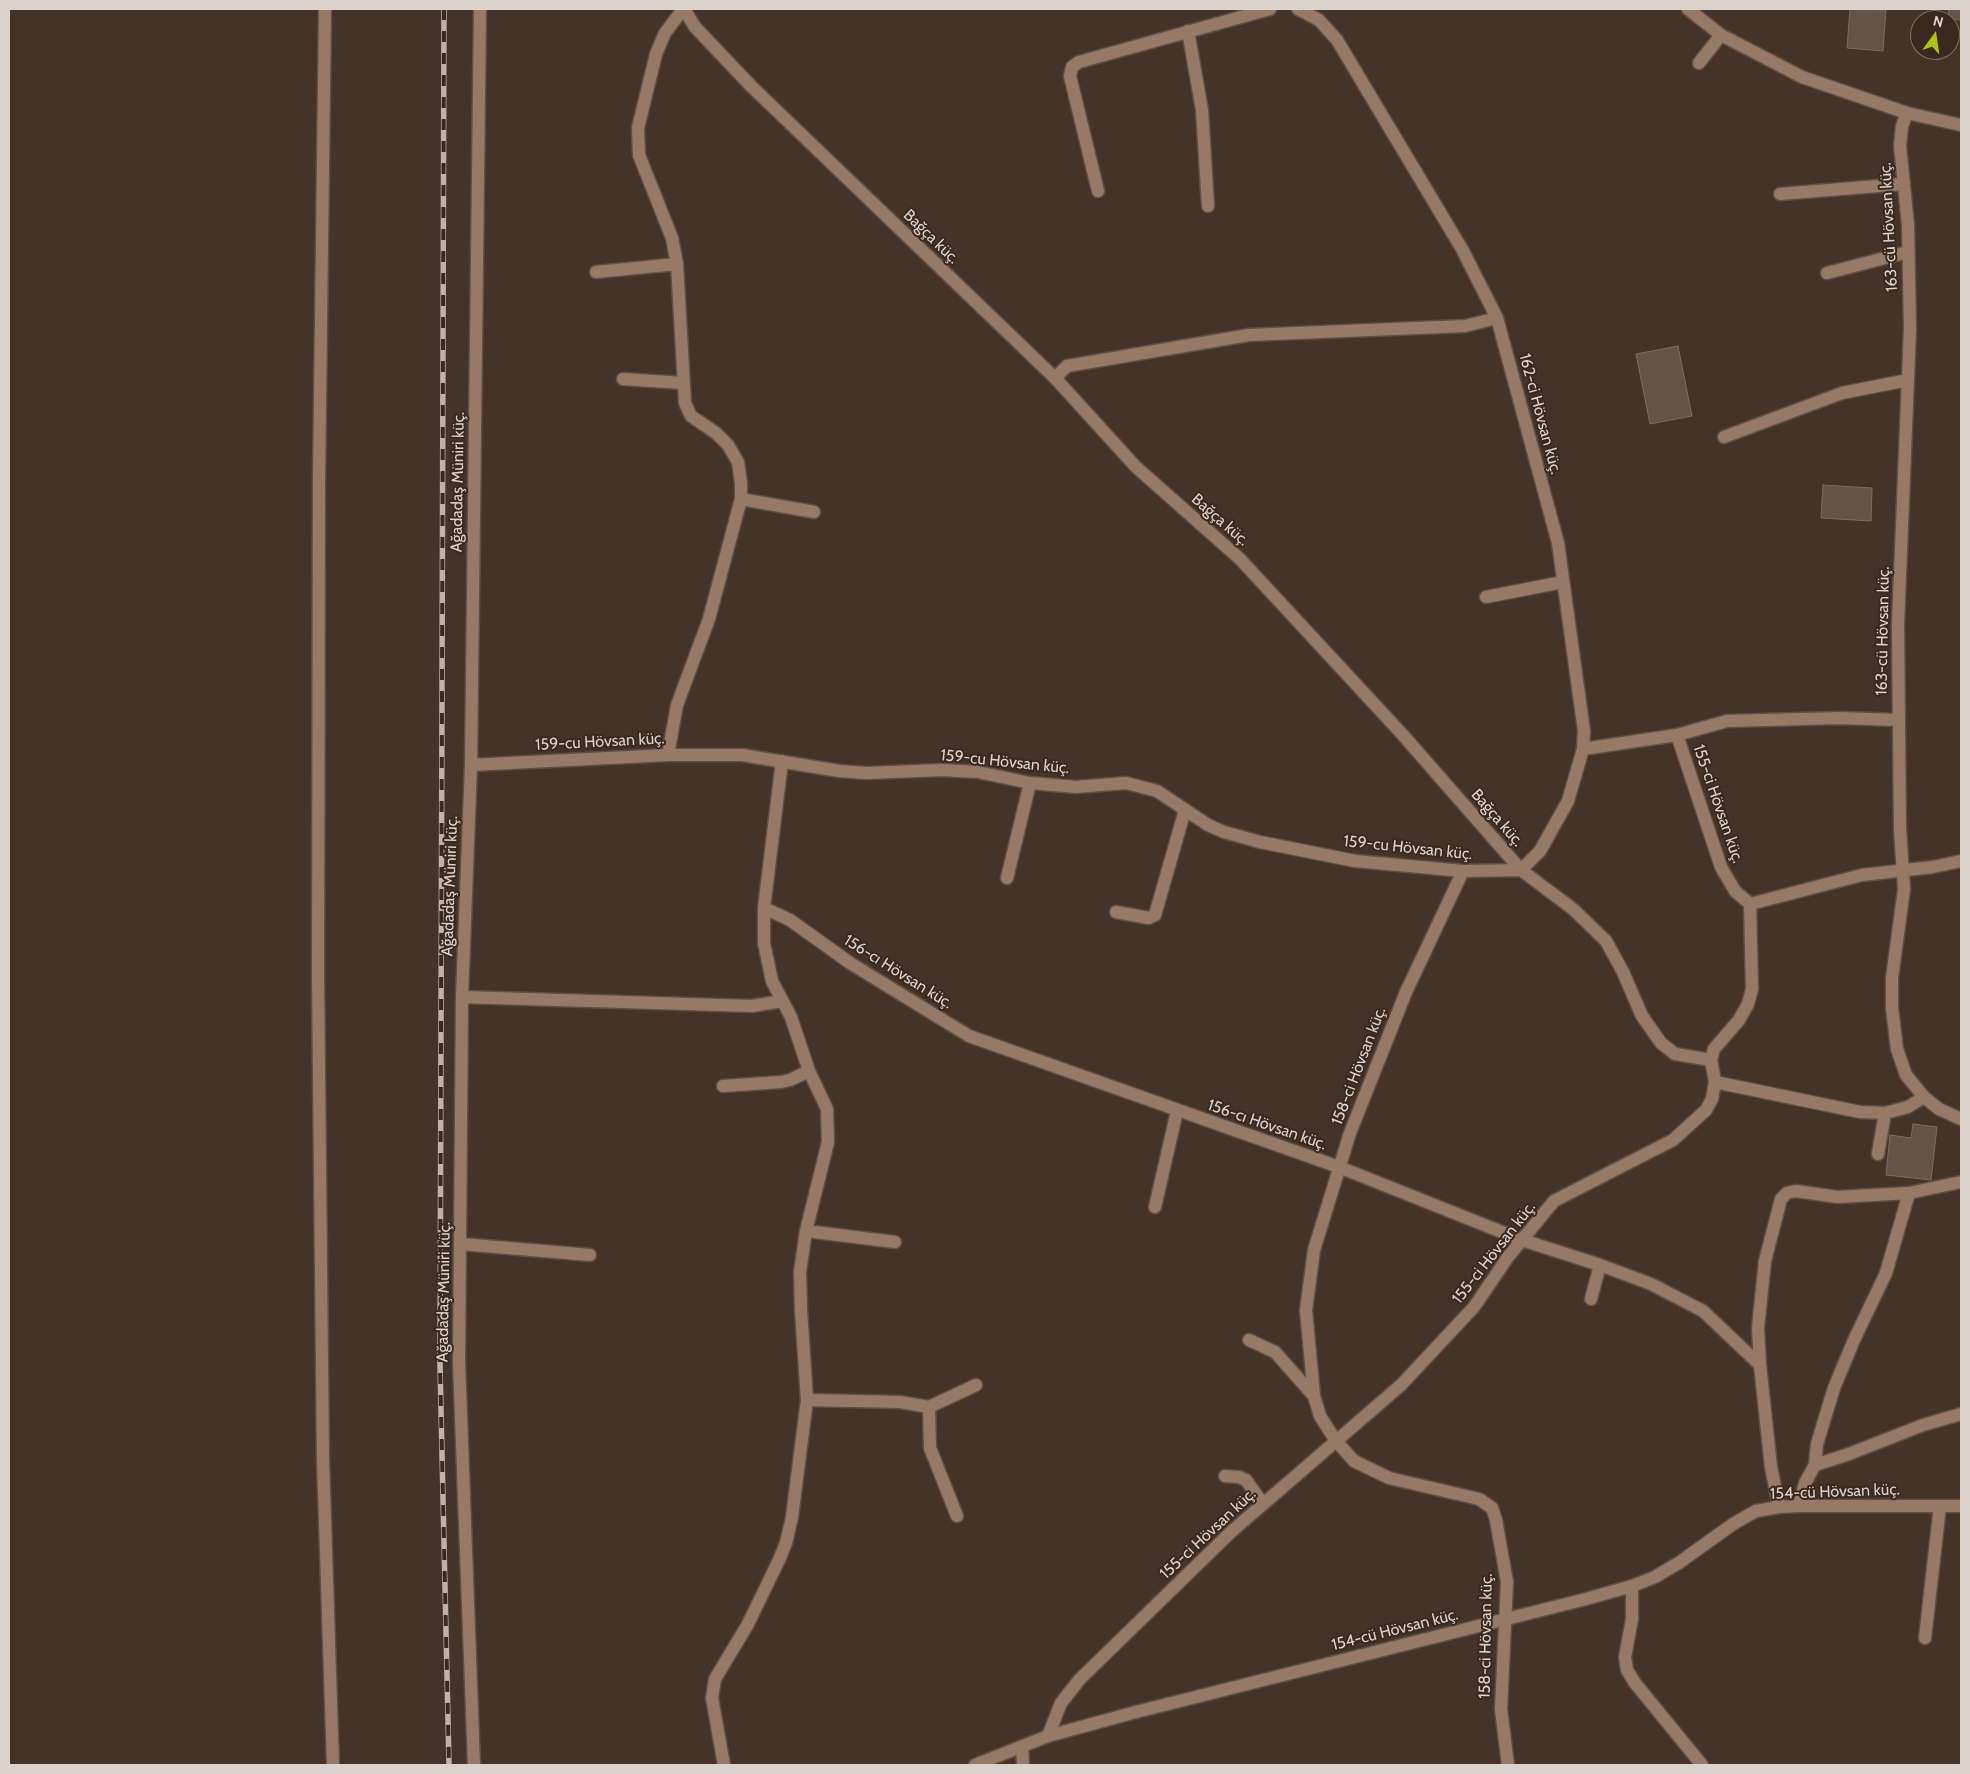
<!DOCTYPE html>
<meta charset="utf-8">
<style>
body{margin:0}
#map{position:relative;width:1970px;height:1774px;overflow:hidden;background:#433329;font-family:Cabin,sans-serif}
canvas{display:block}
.frame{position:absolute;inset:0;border:10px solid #ddd3cd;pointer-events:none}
.north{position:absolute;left:1910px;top:10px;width:50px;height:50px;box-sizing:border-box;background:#39291f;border:1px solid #7b6d65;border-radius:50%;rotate:14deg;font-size:14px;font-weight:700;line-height:20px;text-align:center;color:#ddd3cd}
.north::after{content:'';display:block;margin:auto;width:18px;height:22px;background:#acc612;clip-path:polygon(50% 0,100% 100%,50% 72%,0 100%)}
</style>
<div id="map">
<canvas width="1970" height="1774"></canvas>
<div class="frame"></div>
<div class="north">N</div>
</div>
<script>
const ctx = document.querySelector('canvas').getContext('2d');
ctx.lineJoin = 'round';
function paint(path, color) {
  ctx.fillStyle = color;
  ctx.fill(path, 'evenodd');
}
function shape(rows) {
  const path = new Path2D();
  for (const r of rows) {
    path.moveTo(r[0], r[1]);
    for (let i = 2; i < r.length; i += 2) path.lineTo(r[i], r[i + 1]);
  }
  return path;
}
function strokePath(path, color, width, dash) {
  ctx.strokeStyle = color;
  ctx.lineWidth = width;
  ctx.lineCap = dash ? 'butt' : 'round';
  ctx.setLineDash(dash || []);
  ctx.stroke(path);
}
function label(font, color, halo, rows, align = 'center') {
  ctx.font = font + ' Cabin,sans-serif';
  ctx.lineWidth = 4;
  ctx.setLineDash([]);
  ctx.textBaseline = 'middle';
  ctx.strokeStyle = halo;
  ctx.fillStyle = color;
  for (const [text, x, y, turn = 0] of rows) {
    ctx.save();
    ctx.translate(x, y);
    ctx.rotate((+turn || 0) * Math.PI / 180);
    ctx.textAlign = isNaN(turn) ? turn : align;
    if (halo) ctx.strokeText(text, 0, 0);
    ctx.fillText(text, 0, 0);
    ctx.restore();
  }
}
const building = shape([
 [1850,9,1886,10,1883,51,1847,48,1850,9],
 [1949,9,1961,9,1961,20,1948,19,1949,9],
 [1678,346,1692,416,1650,424,1636,354,1678,346],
 [1823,485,1872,488,1871,521,1821,518,1823,485],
 [1913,1124,1937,1127,1931,1180,1886,1175,1890,1135,1911,1138,1913,1124]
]);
const minor = shape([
 [325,9,319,480,318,976,323,1459,333,1765],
 [684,9,695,27,751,86,1055,378,1136,467,1240,559,1402,734,1521,870,1573,909,1606,941,1623,972,1642,1016,1661,1043,1675,1054,1711,1060],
 [1688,9,1721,35,1802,77,1907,113,1961,125],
 [1188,31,1202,110,1208,206],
 [1699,63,1721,35],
 [1907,113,1902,126,1900,146,1908,225,1910,329,1898,624,1900,829,1904,889,1892,978,1892,1008,1897,1049,1906,1075,1924,1097,1939,1109,1961,1119],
 [1098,191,1070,76,1072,67,1079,62,1270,9],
 [1780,194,1903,184],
 [596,272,677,264],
 [1827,273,1908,252],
 [1055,378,1067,366,1249,335,1465,326,1497,318],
 [623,379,683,383],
 [1724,437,1842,393,1908,380],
 [741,499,814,512],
 [1486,597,1563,582],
 [1583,749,1677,735,1727,721,1839,718,1899,720],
 [668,755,677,705,709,619,741,499,741,483,738,462,728,445,716,433,691,416,685,403,677,264,672,238,639,155,638,128,656,54,665,33,683,9],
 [471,765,668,755,742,755,839,771,866,773,942,770,978,772,1030,783,1076,787,1126,783,1157,791,1208,825,1224,832,1260,842,1355,861,1463,871,1521,870,1540,851,1568,801,1583,749,1584,731,1558,543,1497,318,1462,249,1337,40,1319,20,1298,9],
 [1463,871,1406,992,1350,1133,1314,1250,1306,1310,1314,1396,1320,1416,1336,1441,1354,1461,1389,1478,1479,1499,1492,1508,1496,1520,1507,1582,1501,1709,1508,1765],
 [1007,878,1030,783],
 [1750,904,1862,875,1933,867,1961,861],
 [764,908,790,920,850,963,969,1036,1339,1167,1522,1240,1600,1265,1651,1284,1703,1311,1760,1365],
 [1116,912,1149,918,1155,915,1185,810],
 [462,997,752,1006,782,1001],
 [1715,1082,1860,1112,1885,1113,1908,1107,1924,1097],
 [723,1086,781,1082,790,1080,809,1071],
 [1878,1154,1885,1113],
 [1155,1207,1177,1111],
 [806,1231,895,1242],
 [461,1244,590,1255],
 [1591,1299,1600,1265],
 [1249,1340,1275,1352,1314,1396],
 [807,1400,900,1402,929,1407,976,1385],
 [929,1407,930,1448,957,1516],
 [1815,1465,1849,1454,1923,1425,1961,1414],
 [1225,1476,1239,1477,1246,1480,1263,1504],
 [1799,1506,1805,1483,1815,1465,1817,1444,1834,1388,1854,1340,1886,1273,1909,1193],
 [1779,1507,1771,1467,1760,1365,1758,1328,1765,1261,1781,1199,1787,1193,1796,1191,1837,1197,1909,1193,1961,1182],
 [1632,1586,1632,1619,1625,1657,1627,1670,1635,1683,1702,1765],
 [1925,1638,1940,1506],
 [1048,1736,1061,1703,1080,1679,1232,1531,1401,1385,1474,1307,1508,1257,1554,1201,1673,1140,1706,1110,1712,1099,1715,1082,1711,1060,1714,1049,1739,1020,1748,1004,1752,989,1750,904,1735,891,1721,867,1677,735],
 [1022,1747,1023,1765],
 [474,1765,459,1362,462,997,471,765,480,9],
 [724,1765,712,1698,715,1679,748,1624,779,1560,786,1543,792,1517,807,1400,801,1310,800,1272,806,1231,828,1142,827,1109,809,1071,791,1017,772,981,764,943,764,908,782,761],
 [975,1765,1048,1736,1136,1712,1586,1599,1632,1586,1655,1577,1680,1562,1733,1524,1756,1511,1779,1507,1799,1506,1961,1506]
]);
const rail = shape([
 [444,9,440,1365,449,1765]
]);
const streetNames = [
 ["163-cü Hövsan küç.",1889,227,-93],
 ["Bağça küç.",931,237,44],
 ["162-ci Hövsan küç.",1540,414,75],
 ["Ağadadaş Müniri küç.",458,482,-89],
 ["Bağça küç.",1220,520,41],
 ["163-cü Hövsan küç.",1883,631,-89],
 ["159-cu Hövsan küç.",600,742,-3],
 ["159-cu Hövsan küç.",1005,762,6],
 ["155-ci Hövsan küç.",1718,804,71],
 ["Bağça küç.",1497,818,49],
 ["159-cu Hövsan küç.",1408,848,6],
 ["Ağadadaş Müniri küç.",450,886,-88],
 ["156-cı Hövsan küç.",898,972,32],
 ["158-ci Hövsan küç.",1359,1066,-69],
 ["156-cı Hövsan küç.",1267,1125,19],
 ["155-ci Hövsan küç.",1494,1253,-52],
 ["Ağadadaş Müniri küç.",444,1292,-89],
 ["154-cü Hövsan küç.",1835,1492,-2],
 ["155-ci Hövsan küç.",1208,1534,-43],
 ["154-cü Hövsan küç.",1395,1630,-14],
 ["158-ci Hövsan küç.",1486,1636,-89]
];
paint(building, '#645348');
strokePath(building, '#7e6c61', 1);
strokePath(minor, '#5f5047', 15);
strokePath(minor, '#967a66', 12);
strokePath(rail, '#beb2ac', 5.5);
strokePath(rail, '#39291f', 4, [11]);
label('16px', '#ddd3cd', '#39291f', streetNames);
</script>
